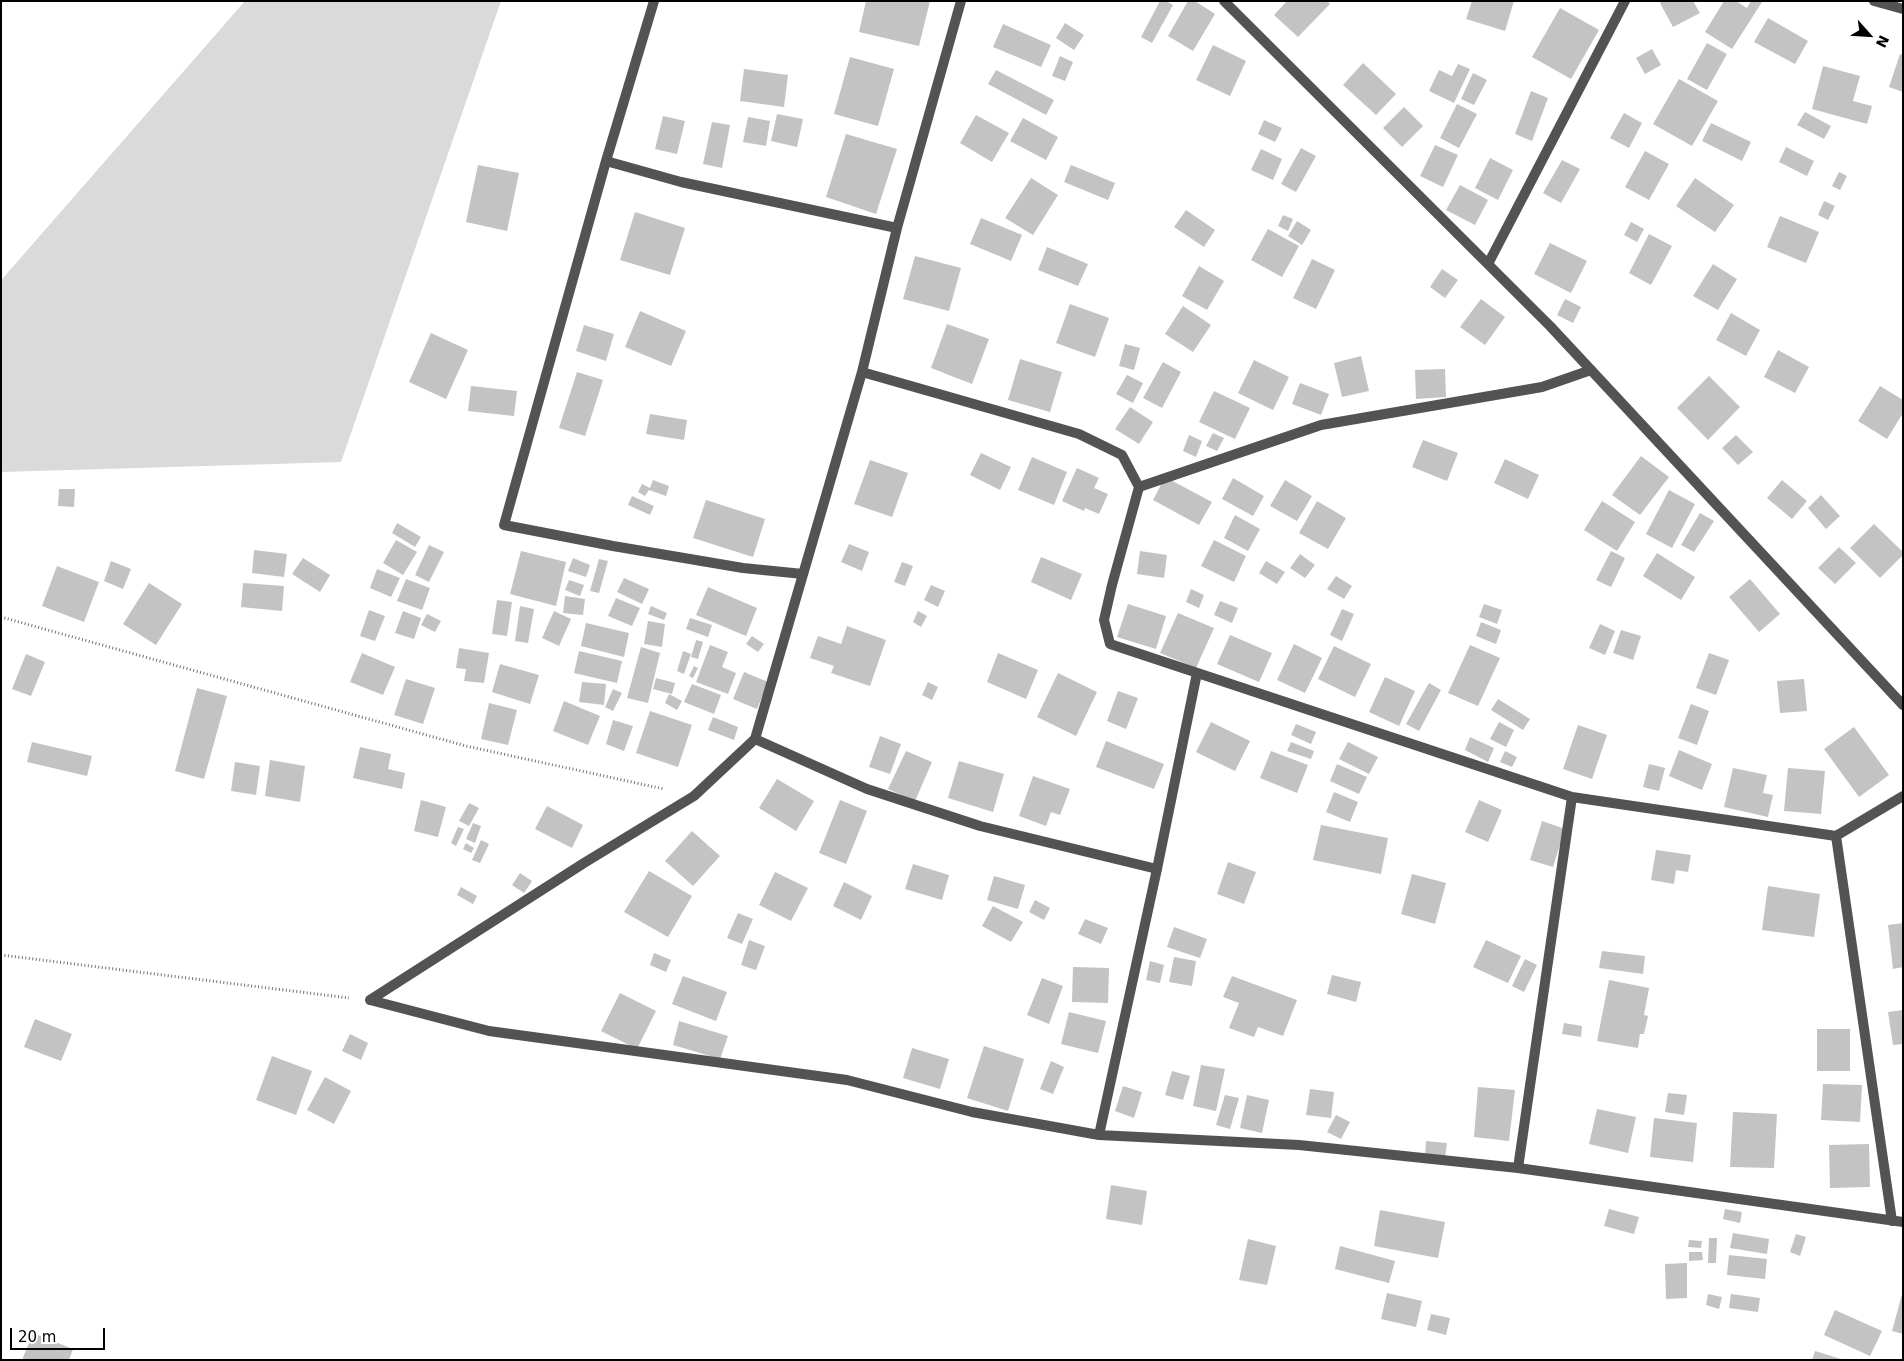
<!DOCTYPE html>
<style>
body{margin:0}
#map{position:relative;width:1904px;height:1361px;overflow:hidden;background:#fff;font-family:"DejaVu Sans",sans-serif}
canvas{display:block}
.frame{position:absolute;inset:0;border:2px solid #000;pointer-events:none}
.north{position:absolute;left:1844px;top:10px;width:50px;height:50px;-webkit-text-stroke:4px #fff;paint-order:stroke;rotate:116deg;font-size:14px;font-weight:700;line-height:20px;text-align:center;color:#000}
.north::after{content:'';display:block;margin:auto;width:18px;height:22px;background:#000;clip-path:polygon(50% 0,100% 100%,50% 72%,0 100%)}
.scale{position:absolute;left:10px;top:1328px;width:95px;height:22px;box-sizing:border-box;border:2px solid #000;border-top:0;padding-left:6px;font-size:15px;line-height:18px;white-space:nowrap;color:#000;-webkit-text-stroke:4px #fff;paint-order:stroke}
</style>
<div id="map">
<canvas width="1904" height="1361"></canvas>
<div class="frame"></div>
<div class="north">N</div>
<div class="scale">20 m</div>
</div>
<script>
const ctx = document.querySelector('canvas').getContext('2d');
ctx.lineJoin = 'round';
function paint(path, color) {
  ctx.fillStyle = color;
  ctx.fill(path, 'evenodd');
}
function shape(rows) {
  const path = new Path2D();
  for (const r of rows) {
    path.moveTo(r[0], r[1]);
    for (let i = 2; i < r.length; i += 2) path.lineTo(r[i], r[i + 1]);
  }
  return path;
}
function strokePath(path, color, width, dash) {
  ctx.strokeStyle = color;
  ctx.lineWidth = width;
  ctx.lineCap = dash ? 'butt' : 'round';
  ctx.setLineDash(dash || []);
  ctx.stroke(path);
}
const green = shape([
 [245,1,501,1,341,462,1,472,1,284,3,278]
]);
const building = shape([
 [866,1,930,1,919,46,859,32],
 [1160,1,1166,1,1173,5,1152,43,1141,37],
 [1188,1,1195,1,1215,14,1193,51,1168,36],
 [1287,1,1327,1,1330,4,1298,37,1274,15],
 [1472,1,1514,1,1505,31,1466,19],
 [1662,1,1693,1,1700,13,1673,27,1660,3],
 [1724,1,1736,1,1747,8,1751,1,1762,2,1732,49,1705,32],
 [1560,8,1599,30,1571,79,1532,57],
 [1768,18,1808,41,1795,64,1754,42],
 [1065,23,1084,35,1074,50,1056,38],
 [1003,24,1051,45,1041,67,993,47],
 [1707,43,1727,54,1707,90,1687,79],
 [1213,45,1246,61,1230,96,1196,80],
 [1652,49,1661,65,1645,74,1636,58],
 [1900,54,1903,55,1903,92,1889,87],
 [1060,56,1073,62,1065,81,1052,76],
 [850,57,894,69,878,126,834,114],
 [1363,63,1396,94,1376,115,1343,85],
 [1458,64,1470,69,1454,103,1429,91,1439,70,1452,76],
 [1823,66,1860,76,1853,101,1872,106,1867,124,1812,109],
 [744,69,788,75,784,107,740,101],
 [996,70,1054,100,1046,115,988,84],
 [1473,73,1487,80,1474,105,1461,99],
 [1679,79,1718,101,1692,146,1653,124],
 [1531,91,1548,98,1532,141,1515,134],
 [1457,104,1477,114,1459,148,1440,138],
 [1404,107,1423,126,1402,147,1383,128],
 [1805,112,1831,126,1824,139,1797,125],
 [1624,113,1642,123,1629,148,1610,138],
 [777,114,803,119,797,147,771,141],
 [976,115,1009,133,992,162,960,143],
 [663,116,685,121,677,154,655,149],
 [748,117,770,121,766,146,743,142],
 [1023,118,1058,137,1046,160,1010,141],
 [1264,120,1282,128,1275,142,1258,134],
 [712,122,730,125,722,168,703,164],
 [1711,123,1751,142,1742,161,1702,141],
 [846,134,897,149,876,214,826,197],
 [1435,145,1458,155,1443,187,1420,176],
 [1786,147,1814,161,1807,176,1779,162],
 [1301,148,1316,156,1296,192,1281,184],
 [1261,149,1282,159,1273,180,1251,170],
 [1645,151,1669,164,1649,200,1625,187],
 [1490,158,1513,170,1498,200,1475,188],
 [1562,160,1580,169,1561,203,1543,193],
 [478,165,519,173,507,231,466,222],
 [1071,165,1115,183,1108,200,1064,182],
 [1839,172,1847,176,1840,190,1832,186],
 [1031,178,1058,195,1033,235,1005,218],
 [1695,178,1734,205,1715,232,1676,206],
 [1460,185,1488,200,1475,225,1446,210],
 [1824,201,1835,206,1828,220,1818,215],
 [1186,210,1215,230,1204,247,1174,227],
 [635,212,685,228,670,275,620,260],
 [1283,215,1293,219,1288,231,1278,226],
 [1780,216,1819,232,1806,263,1767,247],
 [981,218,1022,235,1011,261,970,244],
 [1297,221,1311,230,1302,245,1288,236],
 [1631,222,1644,229,1637,242,1624,235],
 [1268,229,1299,246,1282,277,1251,260],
 [1649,234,1672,246,1651,285,1629,273],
 [1550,243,1587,261,1571,293,1534,274],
 [1047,247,1088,264,1078,286,1038,270],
 [915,256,961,268,949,311,903,299],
 [1312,259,1335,270,1316,309,1293,298],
 [1713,264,1737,279,1718,310,1693,296],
 [1199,266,1224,281,1207,310,1182,296],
 [1442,269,1458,280,1445,298,1430,287],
 [1481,299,1505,317,1485,345,1460,327],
 [1565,299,1581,307,1573,323,1557,315],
 [1070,304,1109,318,1095,357,1056,343],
 [1183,306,1211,325,1193,352,1165,334],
 [640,311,686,331,671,366,625,347],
 [1731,313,1760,330,1746,356,1716,340],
 [947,324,989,339,972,384,931,368],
 [584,325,614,334,606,361,576,351],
 [431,333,468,350,446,399,409,382],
 [1125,344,1140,348,1134,370,1119,366],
 [1778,350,1809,367,1795,393,1764,377],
 [1361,356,1369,391,1342,397,1334,363],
 [1020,359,1062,372,1050,412,1008,400],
 [1254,360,1289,377,1273,410,1238,393],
 [1163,362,1181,372,1162,408,1143,398],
 [1445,369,1446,397,1416,399,1415,370],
 [577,372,603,380,585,436,559,428],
 [1127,375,1143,383,1133,403,1116,394],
 [1709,376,1740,407,1708,440,1677,408],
 [1300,383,1329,394,1321,415,1292,404],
 [471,386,517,391,514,416,468,411],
 [1880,386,1903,400,1903,413,1887,439,1858,421],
 [1214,391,1250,408,1235,439,1199,422],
 [1130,407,1153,422,1139,444,1115,429],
 [650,414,687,420,684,440,646,434],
 [1213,433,1224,438,1217,451,1206,446],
 [1189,435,1202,441,1196,457,1183,451],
 [1736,435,1753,452,1738,465,1722,448],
 [1423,440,1458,453,1447,481,1412,467],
 [981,453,1011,467,1000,490,970,475],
 [1641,456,1669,477,1640,515,1612,495],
 [1032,457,1067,472,1054,505,1018,490],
 [1505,459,1539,475,1528,499,1494,483],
 [870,460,908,473,892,517,854,504],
 [1077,468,1099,478,1094,488,1108,494,1099,514,1085,508,1084,511,1062,501],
 [1165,477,1212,502,1199,525,1153,500],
 [1233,478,1264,496,1253,516,1222,499],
 [653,480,669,486,666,496,649,490,645,496,638,492,642,484,650,488],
 [1285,480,1312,496,1297,521,1270,506],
 [1782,480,1807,501,1792,519,1767,498],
 [59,489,75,489,74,507,58,506],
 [1669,490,1695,504,1672,548,1646,534],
 [1821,495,1840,516,1826,529,1808,508],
 [632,496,654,506,650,515,628,505],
 [706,500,765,519,753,557,693,538],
 [1317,501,1346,518,1328,549,1299,533],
 [1602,501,1635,522,1617,551,1584,530],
 [1700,513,1714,521,1694,552,1681,545],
 [1235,515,1260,529,1248,551,1224,538],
 [397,523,421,537,415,547,392,533],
 [1874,524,1903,552,1903,555,1880,578,1850,548],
 [396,540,417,552,403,575,383,563],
 [1214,540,1246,556,1234,582,1201,566],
 [849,544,869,552,862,571,841,562],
 [429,545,444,552,429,582,415,575],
 [1839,547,1856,563,1835,584,1818,568],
 [254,550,287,554,284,577,252,573],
 [521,551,566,562,556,606,510,594],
 [1140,551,1167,555,1164,578,1137,574],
 [1611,551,1625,558,1611,587,1596,580],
 [1657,553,1695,577,1681,600,1643,576],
 [1300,554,1315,565,1305,578,1290,568],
 [1041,557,1082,574,1071,600,1031,582],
 [303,558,330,575,320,592,292,574],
 [573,558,590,565,586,577,568,571],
 [599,559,608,561,599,593,590,591],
 [111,561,131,569,123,589,104,581],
 [1266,561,1285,572,1277,584,1259,573],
 [902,562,913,566,905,586,894,582],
 [57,566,99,582,84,622,42,606],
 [377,569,400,578,391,597,370,588],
 [1336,576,1352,586,1344,599,1327,589],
 [624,578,649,589,642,604,617,592],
 [406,579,430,588,422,610,397,601],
 [1750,579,1780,614,1759,632,1729,597],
 [569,580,584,585,580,596,565,590],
 [149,583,182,604,156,645,123,624],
 [243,583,284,586,282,611,241,607],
 [931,585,945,591,938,607,924,600],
 [708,587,757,608,746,636,696,615],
 [1191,589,1204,595,1199,608,1186,602],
 [565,596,585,599,583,615,563,613],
 [616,598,640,608,632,626,608,616],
 [497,600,512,602,507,636,492,634],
 [1220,601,1238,608,1232,623,1214,615],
 [1128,604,1166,616,1156,649,1117,637],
 [1484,604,1502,610,1497,624,1479,617],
 [520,606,534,609,528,643,515,641],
 [651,606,667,613,664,620,648,614],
 [1342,609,1354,614,1342,641,1330,635],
 [369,610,385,616,375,641,360,636],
 [403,611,421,618,414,639,395,633],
 [554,611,571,619,559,646,542,638],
 [918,611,927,616,921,627,913,622],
 [1178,613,1214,628,1196,668,1160,653],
 [427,614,441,621,435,632,421,625],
 [690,618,712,625,708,637,686,629],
 [648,621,665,624,662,647,644,644],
 [1481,622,1501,630,1496,644,1476,636],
 [586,623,629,633,624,657,581,646],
 [1600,624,1615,631,1605,655,1589,648],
 [847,626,886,640,870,686,831,673,834,666,810,658,818,636,841,644],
 [1621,630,1641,636,1633,660,1613,653],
 [1230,635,1272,653,1259,682,1217,664],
 [752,636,764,644,758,652,746,644],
 [696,640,703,642,698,659,691,657],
 [1294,644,1322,658,1305,693,1277,680],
 [710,645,728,652,722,667,736,673,728,694,696,682],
 [1470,645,1500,658,1478,706,1448,693],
 [1334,646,1371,664,1355,697,1318,679],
 [641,647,660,653,648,703,627,698],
 [459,648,489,653,484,683,464,681,466,669,456,668],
 [579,651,622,661,617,683,574,673],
 [683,651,691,654,684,674,677,671],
 [362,653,395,667,383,695,350,682],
 [998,653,1038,670,1026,699,987,682],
 [1709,653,1729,660,1716,695,1696,688],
 [26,654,45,662,31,696,12,689],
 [500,664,539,675,530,704,492,692],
 [694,666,698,668,693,678,689,676],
 [744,672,768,682,757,709,733,699],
 [1058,673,1097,692,1076,736,1037,717],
 [1385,677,1415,691,1399,726,1369,712],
 [656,678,675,683,672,694,653,689],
 [406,679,435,688,423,724,394,715],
 [1804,679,1807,711,1780,713,1777,681],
 [582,682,606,684,604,705,579,702],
 [928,682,938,687,932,700,922,695],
 [1429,683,1441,690,1419,731,1406,724],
 [692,684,721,695,714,714,684,702],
 [197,688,227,696,204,779,175,771],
 [613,689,622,693,613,711,605,707],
 [1118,691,1138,698,1126,729,1107,721],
 [669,694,682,701,677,710,665,703],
 [1498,699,1530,719,1523,730,1491,710],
 [564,701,600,716,588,745,553,731],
 [489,703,517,710,508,745,481,739],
 [1691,704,1709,711,1697,745,1678,738],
 [650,711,692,725,678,767,636,753],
 [713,717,738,727,734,740,708,730],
 [613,720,633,726,624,751,606,744],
 [1211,722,1250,741,1235,771,1196,752],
 [1499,722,1514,730,1506,747,1490,739],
 [1296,724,1316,732,1311,744,1291,735],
 [1578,725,1607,735,1592,779,1563,769],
 [1854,727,1889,775,1859,797,1824,749],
 [880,736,901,744,890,774,869,767],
 [1470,737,1494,748,1488,762,1465,750],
 [1106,741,1164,764,1154,789,1096,767],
 [32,742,92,756,87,776,27,762],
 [1291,742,1314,751,1311,759,1287,751],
 [1348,742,1378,757,1369,774,1339,759],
 [360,747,391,754,388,769,405,773,402,789,353,778],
 [1679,750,1712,764,1702,790,1669,776],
 [906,751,932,762,915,801,888,789],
 [1271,751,1308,765,1297,793,1260,778],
 [1505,751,1517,757,1512,767,1500,762],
 [270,760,305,766,300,802,265,796],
 [959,761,1004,774,993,812,948,798],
 [235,762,260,766,256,795,231,791],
 [1337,764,1367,777,1359,794,1330,781],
 [1649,764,1665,768,1659,791,1643,787],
 [1733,768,1767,775,1763,793,1773,795,1768,817,1724,807],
 [1788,768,1825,771,1821,814,1784,811],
 [1033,776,1070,789,1060,815,1051,812,1046,826,1019,816],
 [777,779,814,801,796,831,759,808],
 [1334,792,1358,802,1350,822,1326,812],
 [421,800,446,807,438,837,414,831],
 [840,800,867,811,846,864,819,853],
 [1479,800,1502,810,1488,842,1465,832],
 [469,803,479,808,469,826,459,821],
 [547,806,583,825,572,848,535,829],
 [1542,821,1565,829,1553,867,1530,860],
 [473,823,481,826,475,843,466,839],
 [1321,825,1388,838,1381,874,1313,860],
 [458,827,464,829,456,846,451,843],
 [692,831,720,856,693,886,665,861],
 [481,840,489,844,480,863,472,860],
 [466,843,474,848,471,853,463,849],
 [1656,850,1691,855,1688,872,1676,870,1674,884,1651,880],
 [1228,862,1256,872,1244,904,1217,894],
 [913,864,949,875,942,900,905,889],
 [649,871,692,896,668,937,624,912],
 [775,872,808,888,791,921,759,905],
 [520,873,532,881,524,893,512,885],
 [1412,874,1446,883,1435,924,1401,914],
 [994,876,1025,885,1018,909,987,900],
 [844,882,872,896,861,920,833,906],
 [1768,886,1820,894,1814,937,1762,930],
 [461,887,477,896,473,904,457,895],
 [1035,900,1050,908,1044,920,1029,912],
 [993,906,1023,922,1011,942,982,926],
 [738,913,753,919,742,944,727,938],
 [1085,919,1108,928,1101,944,1078,934],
 [1903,923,1903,967,1893,969,1888,925],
 [1174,927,1207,939,1200,958,1167,947],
 [749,940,765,946,756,970,741,965],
 [1486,940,1521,956,1508,983,1473,967],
 [1602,951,1645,956,1643,974,1599,968],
 [654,953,671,960,666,972,650,965],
 [1174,957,1196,961,1192,986,1169,982],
 [1525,959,1537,965,1524,992,1512,986],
 [1150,961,1164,965,1160,983,1146,980],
 [1073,967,1109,968,1108,1003,1072,1002],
 [1332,975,1361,982,1356,1002,1327,994],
 [683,976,727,992,716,1021,672,1004],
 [1232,976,1297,1000,1283,1036,1258,1027,1254,1037,1229,1028,1239,1003,1223,997],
 [1042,978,1063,986,1049,1024,1027,1015],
 [1609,980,1649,988,1644,1015,1648,1016,1644,1034,1640,1034,1638,1048,1597,1041],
 [620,993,656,1011,637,1049,601,1031],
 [1903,1010,1903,1044,1893,1045,1888,1012],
 [1069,1012,1106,1021,1098,1053,1061,1044],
 [35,1019,72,1034,61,1061,24,1047],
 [679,1021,728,1036,720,1059,673,1045],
 [1564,1023,1582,1026,1581,1037,1562,1034],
 [1817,1029,1850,1029,1850,1071,1817,1071],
 [350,1034,368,1043,361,1060,342,1051],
 [984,1046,1024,1059,1008,1111,967,1098],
 [912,1048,949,1059,940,1089,903,1078],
 [272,1056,312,1071,296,1115,256,1100],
 [1051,1061,1064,1067,1053,1094,1040,1089],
 [1201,1065,1225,1069,1216,1111,1193,1106],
 [1172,1071,1190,1076,1183,1100,1165,1095],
 [325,1077,351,1091,334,1124,307,1110],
 [1823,1084,1862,1085,1860,1122,1821,1120],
 [1123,1086,1142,1092,1134,1118,1115,1111],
 [1478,1087,1515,1090,1509,1141,1474,1137],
 [1310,1089,1334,1092,1331,1118,1306,1115],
 [1668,1093,1687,1095,1684,1115,1665,1112],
 [1225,1095,1239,1098,1230,1129,1216,1125],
 [1247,1095,1269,1100,1262,1133,1240,1128],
 [1597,1109,1636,1117,1628,1153,1589,1144],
 [1733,1112,1777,1114,1774,1168,1730,1167],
 [1336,1115,1350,1122,1341,1139,1327,1132],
 [1654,1118,1697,1123,1693,1162,1650,1157],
 [1426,1141,1447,1143,1445,1157,1425,1156],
 [1869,1144,1870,1187,1830,1188,1829,1145],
 [1111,1185,1147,1191,1142,1225,1106,1219],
 [1609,1209,1639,1217,1634,1234,1604,1226],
 [1725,1209,1742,1212,1740,1223,1723,1219],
 [1380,1210,1445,1222,1438,1258,1374,1246],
 [1733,1233,1769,1239,1767,1254,1730,1248],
 [1796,1234,1806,1237,1800,1256,1790,1252],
 [1709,1238,1717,1238,1716,1263,1708,1263],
 [1248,1239,1276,1246,1267,1285,1239,1280],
 [1689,1240,1702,1241,1701,1248,1688,1247],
 [1340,1246,1395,1261,1389,1283,1335,1269],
 [1689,1252,1702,1252,1703,1260,1689,1261],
 [1729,1255,1767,1259,1765,1279,1727,1275],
 [1687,1263,1687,1298,1666,1299,1665,1264],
 [1387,1293,1422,1301,1416,1327,1381,1319],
 [1708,1294,1722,1297,1719,1309,1706,1305],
 [1731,1294,1760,1298,1758,1312,1729,1308],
 [1902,1294,1903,1294,1903,1334,1892,1331],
 [1835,1310,1882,1331,1870,1356,1824,1335],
 [1431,1314,1450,1318,1446,1335,1427,1330],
 [33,1333,73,1349,69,1360,22,1360],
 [1815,1351,1841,1359,1840,1360,1812,1360]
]);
const path = shape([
 [1,617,466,746,664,789],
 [1,955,349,998]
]);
const pedestrian = shape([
 [1139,487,1321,425,1542,387,1591,370],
 [755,739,867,789,980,826,1157,869]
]);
const minor = shape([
 [654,1,606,161,504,525,613,546,743,568,803,574],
 [1224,1,1550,326,1903,705],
 [1874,1,1903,9],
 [606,161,681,182,897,228],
 [1488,264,1625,1],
 [862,372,1079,434,1122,455,1139,487,1112,585,1104,620,1110,644,1572,797,1836,836,1903,796],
 [1836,836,1892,1221],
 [370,1000,489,1031,847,1080,972,1112,1099,1135,1299,1145,1518,1168,1903,1222],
 [370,1000,584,863,694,796,755,739,862,372,897,228,961,1],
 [1099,1135,1157,869,1197,673],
 [1518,1168,1572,797]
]);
paint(green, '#dadada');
paint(building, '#c3c3c3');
strokePath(path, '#757575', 3, [1, 2.5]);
strokePath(pedestrian, '#535353', 10);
strokePath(minor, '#535353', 10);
</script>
